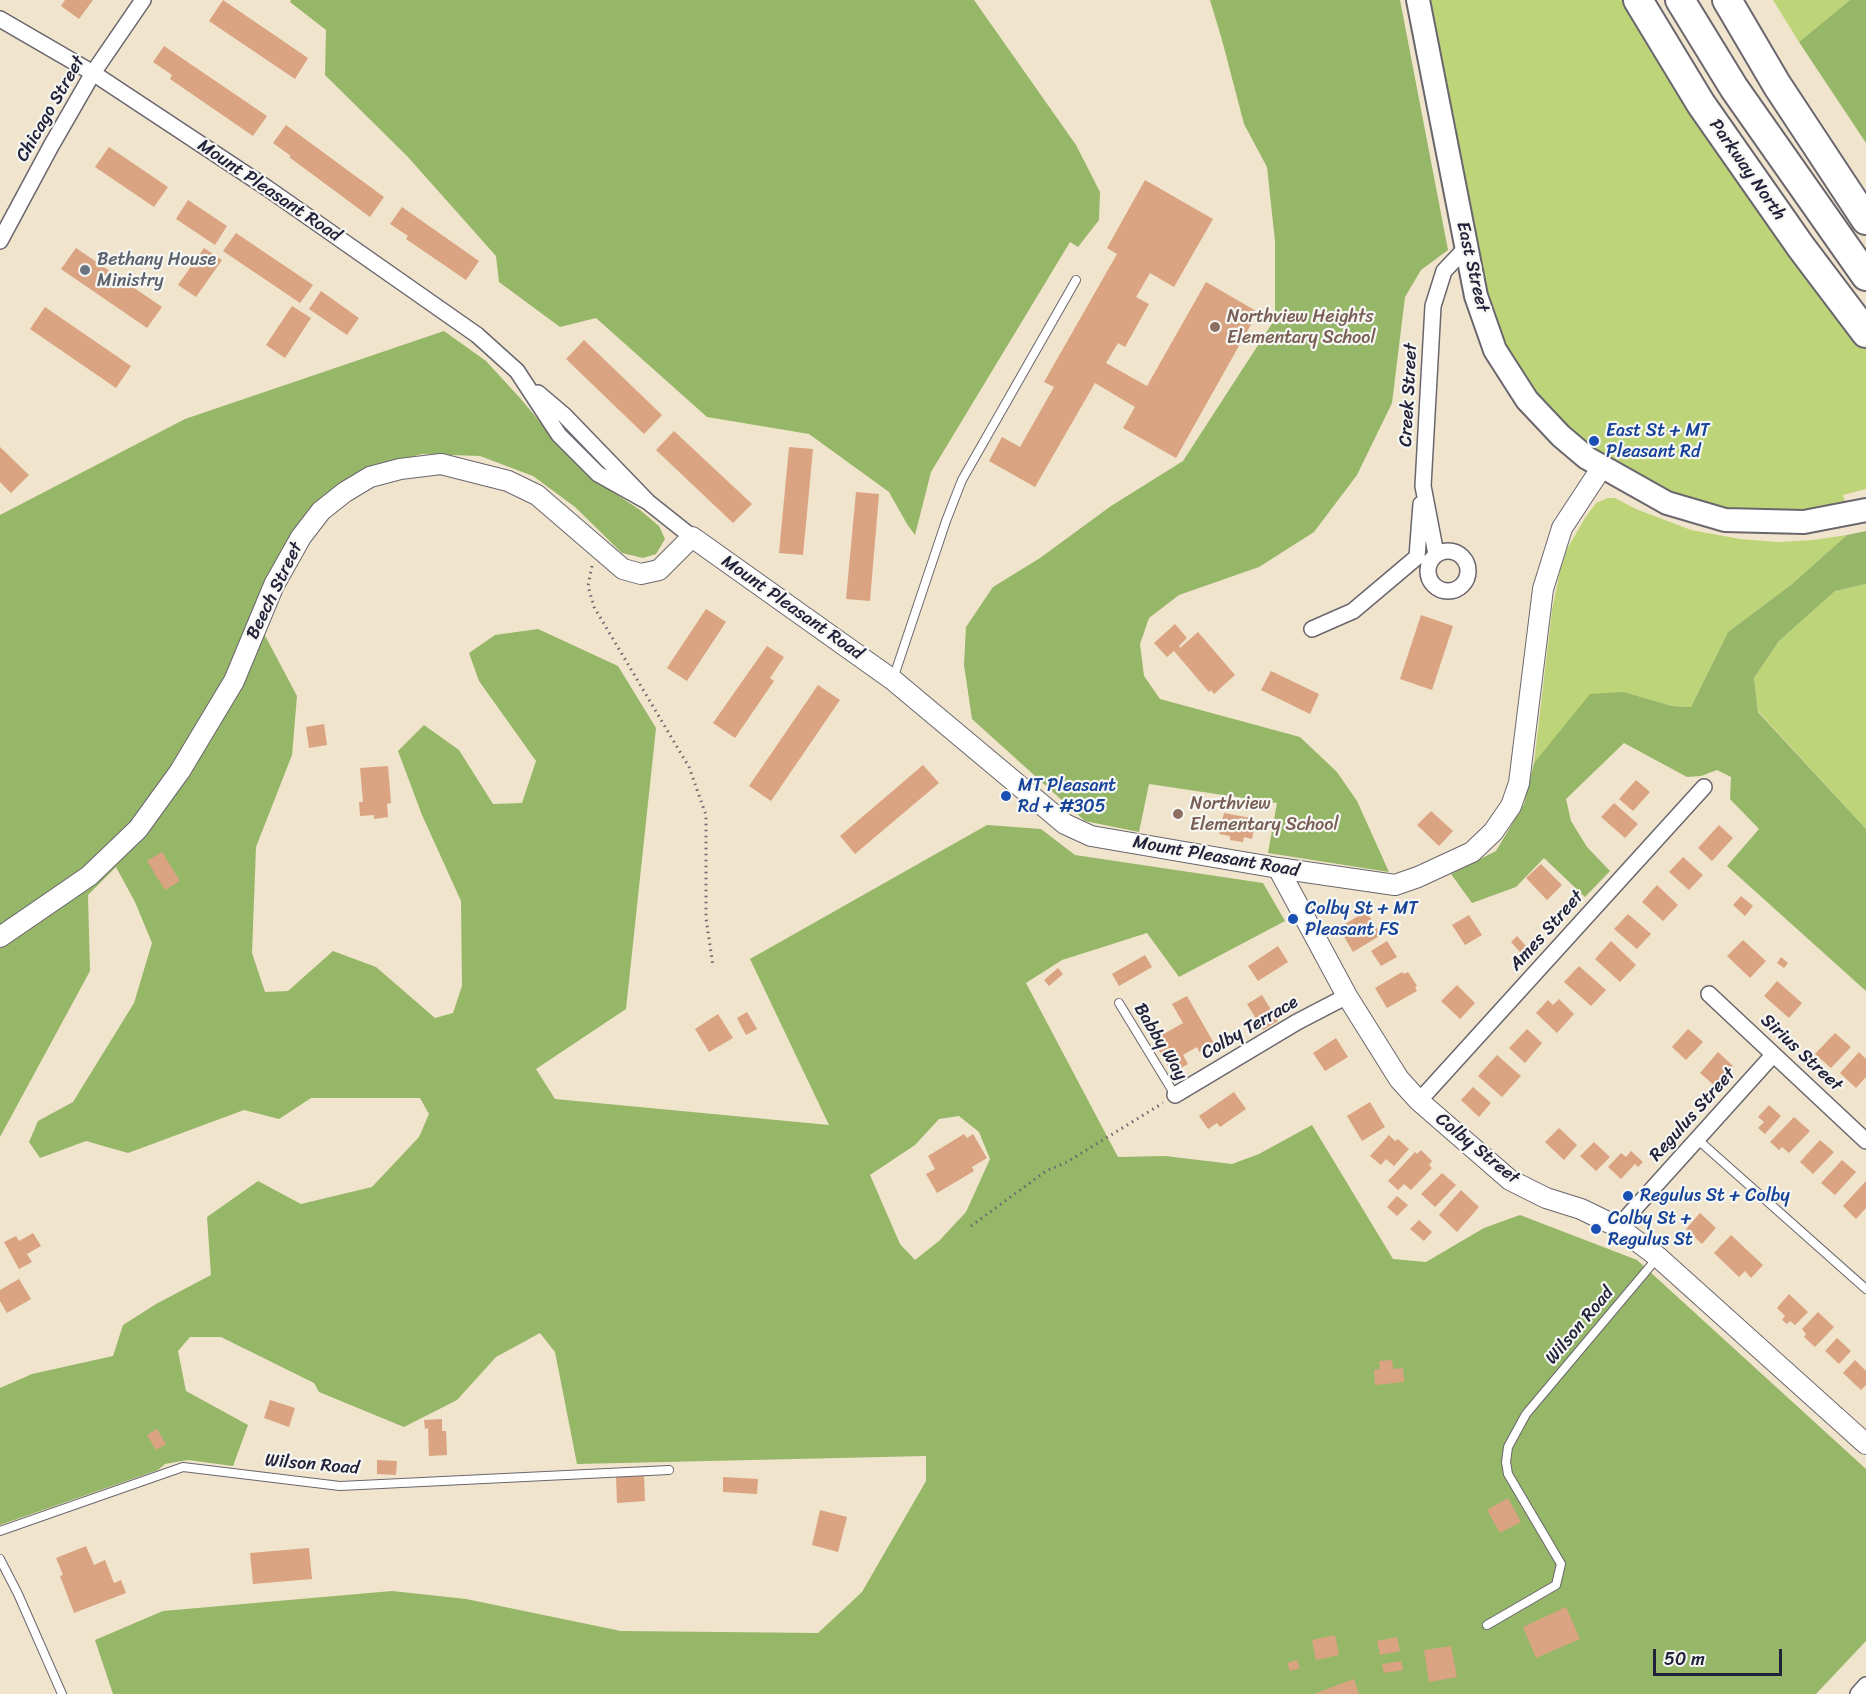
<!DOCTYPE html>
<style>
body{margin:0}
#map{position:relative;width:1866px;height:1694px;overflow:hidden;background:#f0e4cc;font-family:Sriracha,sans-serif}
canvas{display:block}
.scale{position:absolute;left:1653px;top:1649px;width:129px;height:27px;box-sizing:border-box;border:3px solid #22223b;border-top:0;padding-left:8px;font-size:18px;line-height:21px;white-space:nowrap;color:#22223b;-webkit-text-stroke:4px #f6f6f2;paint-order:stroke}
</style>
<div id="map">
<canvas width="1866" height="1694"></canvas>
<div class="scale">50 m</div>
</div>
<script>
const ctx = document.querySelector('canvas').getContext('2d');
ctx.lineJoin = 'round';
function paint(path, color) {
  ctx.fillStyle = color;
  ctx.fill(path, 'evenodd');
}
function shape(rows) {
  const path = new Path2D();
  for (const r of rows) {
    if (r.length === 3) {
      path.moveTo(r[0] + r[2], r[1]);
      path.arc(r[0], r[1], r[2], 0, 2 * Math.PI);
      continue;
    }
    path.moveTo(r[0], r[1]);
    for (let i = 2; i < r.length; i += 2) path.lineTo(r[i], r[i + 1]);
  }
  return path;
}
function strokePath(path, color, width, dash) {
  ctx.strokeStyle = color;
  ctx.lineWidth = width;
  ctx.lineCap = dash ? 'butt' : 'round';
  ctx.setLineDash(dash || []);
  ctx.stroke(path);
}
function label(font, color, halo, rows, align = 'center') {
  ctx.font = font + ' Sriracha,sans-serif';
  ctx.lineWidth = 4.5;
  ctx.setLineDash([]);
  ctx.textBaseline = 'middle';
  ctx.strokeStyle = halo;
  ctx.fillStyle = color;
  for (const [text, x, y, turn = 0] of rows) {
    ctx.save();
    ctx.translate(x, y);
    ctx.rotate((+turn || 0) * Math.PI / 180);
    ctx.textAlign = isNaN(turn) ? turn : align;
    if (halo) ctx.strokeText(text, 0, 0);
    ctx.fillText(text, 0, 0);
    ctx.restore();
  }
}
const green = shape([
 [1418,0,1638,0,1866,333,1866,489,1843,495,1849,515,1725,520,1602,467,1495,350],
 [1773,0,1850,0,1799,42],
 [1608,498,1615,498,1636,509,1691,530,1740,539,1778,542,1814,540,1847,535,1792,584,1728,632,1691,707,1672,706,1624,692,1534,763,1552,610,1560,571,1567,549,1585,518,1596,503],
 [1866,584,1866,829,1758,711,1754,678,1779,641,1835,591]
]);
const forest = shape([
 [291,0,974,0,1076,145,1100,192,1099,220,1078,247,1070,242,931,472,915,535,907,524,889,492,809,434,707,417,596,318,560,327,499,282,496,256,407,156,325,75,326,30,290,2],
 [1210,0,1400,0,1448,250,1421,270,1405,297,1392,403,1357,475,1314,532,1259,567,1179,595,1149,618,1140,644,1144,676,1160,699,1300,737,1337,772,1357,801,1389,872,1268,853,1277,803,1149,784,1139,832,1085,821,972,719,964,665,966,627,993,587,1040,558,1111,506,1183,461,1275,319,1275,241,1267,167,1244,124,1222,40],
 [1850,0,1866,0,1866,143,1799,42],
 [444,331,486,361,520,398,561,447,593,479,640,510,659,526,665,539,656,554,643,558,622,553,575,507,533,476,480,456,422,454,373,468,337,488,304,517,274,564,252,611,297,696,292,755,256,847,252,953,265,992,288,991,333,951,376,967,435,1018,453,1013,462,986,461,901,422,815,398,751,424,725,459,750,493,804,522,803,536,761,479,681,469,653,495,635,538,629,618,666,656,728,626,1009,536,1069,555,1099,829,1125,750,959,987,825,1041,829,1075,855,1263,883,1285,921,1179,977,1147,933,1062,960,1026,983,1118,1157,1165,1156,1232,1164,1259,1154,1312,1125,1393,1259,1426,1262,1484,1228,1520,1215,1637,1260,1866,1469,1866,1641,1816,1694,113,1694,95,1640,163,1611,392,1591,466,1599,621,1631,818,1633,862,1592,926,1481,926,1456,577,1464,555,1352,540,1333,496,1357,457,1400,404,1427,319,1392,314,1383,221,1337,190,1337,178,1351,186,1391,248,1425,233,1466,188,1460,165,1464,158,1470,0,1525,0,1388,32,1374,113,1356,123,1325,156,1304,211,1275,207,1217,258,1181,301,1204,372,1187,419,1137,429,1114,420,1098,311,1098,279,1119,244,1110,128,1153,86,1141,40,1158,29,1142,38,1121,73,1102,134,1003,152,943,135,902,116,867,88,895,90,971,0,1137,0,515,185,419],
 [959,1116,979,1132,990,1159,966,1212,939,1241,915,1260,900,1244,870,1175,915,1145,939,1119],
 [1866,531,1866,584,1835,591,1779,641,1754,678,1758,712,1866,829,1866,991,1727,866,1759,829,1730,799,1731,777,1717,770,1701,776,1687,777,1624,743,1566,799,1571,821,1587,847,1610,871,1585,897,1544,858,1516,887,1472,903,1451,874,1496,851,1524,804,1534,763,1590,694,1624,692,1672,706,1691,707,1728,632,1792,584,1847,535]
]);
const building = shape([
 [65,0,93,0,79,19,61,6],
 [223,0,308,58,295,79,209,21],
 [164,46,267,116,253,136,170,79,172,75,153,62],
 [286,125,384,197,370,217,289,157,291,156,273,143],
 [109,147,168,187,154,207,95,167],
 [1145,180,1213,219,1174,287,1150,273,1136,297,1149,304,1125,347,1118,343,1106,363,1147,386,1206,282,1258,312,1176,458,1123,428,1135,407,1095,383,1035,487,989,461,1002,437,1020,447,1054,387,1044,382,1117,254,1107,248],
 [188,200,227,226,215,245,176,219],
 [402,207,479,261,466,280,406,239,408,236,390,224],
 [236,233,313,285,300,303,223,251],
 [76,248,162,307,147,328,61,269],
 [204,248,222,260,196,297,178,285],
 [321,291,359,318,347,335,309,309],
 [292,306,311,318,285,358,266,345],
 [45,307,131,366,116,388,30,329],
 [584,340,662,415,644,434,566,359],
 [674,431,752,504,733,523,656,450],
 [0,447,29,475,11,493,0,482],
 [789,447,813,449,803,555,779,553],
 [856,492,879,494,870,601,846,599],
 [706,609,726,622,687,681,667,668],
 [1421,615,1453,626,1432,690,1400,679],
 [1175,624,1187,638,1179,646,1180,648,1198,632,1235,675,1214,694,1211,690,1209,692,1174,651,1167,657,1154,643],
 [767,646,784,657,770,678,774,681,735,738,713,723],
 [1271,671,1319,694,1310,714,1261,690],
 [818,685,840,700,771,801,749,786],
 [324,724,327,745,309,748,306,727],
 [923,765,939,783,855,854,840,836],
 [388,766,391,803,387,804,388,817,374,819,374,815,360,816,359,802,363,802,360,768],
 [1636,780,1650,792,1633,811,1619,799],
 [1614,803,1638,824,1625,838,1601,817],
 [1431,811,1453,831,1439,846,1417,825],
 [1224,813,1256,819,1252,839,1244,837,1243,842,1230,840,1230,836,1219,834],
 [1719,825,1733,838,1712,861,1698,848],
 [162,852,180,881,165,890,147,861],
 [1683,857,1703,875,1689,890,1669,872],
 [1541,864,1562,885,1547,900,1526,878],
 [1657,885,1678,905,1663,921,1642,902],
 [1741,896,1753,906,1745,916,1733,905],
 [1366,911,1381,935,1353,952,1339,928],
 [1628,914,1651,934,1637,949,1614,929],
 [1469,915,1482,935,1465,945,1452,925],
 [1517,936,1527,947,1521,953,1511,942],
 [1743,940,1766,961,1750,978,1727,956],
 [1387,941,1397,957,1381,966,1371,951],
 [1611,941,1636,965,1620,982,1595,959],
 [1278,946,1288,962,1258,981,1248,966],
 [1145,955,1152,967,1119,986,1112,974],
 [1781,957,1788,963,1784,968,1777,963],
 [1579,966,1606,990,1591,1006,1564,982],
 [1058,968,1063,974,1049,986,1044,980],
 [1402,972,1404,974,1408,972,1417,986,1415,987,1417,991,1387,1008,1375,988],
 [1777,981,1802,1003,1789,1018,1764,996],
 [1457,985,1475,1003,1460,1019,1441,1001],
 [1262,995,1278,1021,1263,1030,1247,1004],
 [1187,996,1215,1045,1200,1053,1197,1047,1183,1055,1188,1064,1172,1073,1153,1040,1183,1023,1172,1004],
 [1559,999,1574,1014,1557,1033,1536,1013,1548,1000,1553,1005],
 [747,1012,757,1029,746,1035,737,1018],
 [718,1014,733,1038,709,1052,695,1029],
 [1527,1029,1542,1043,1525,1063,1509,1048],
 [1688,1029,1703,1042,1686,1060,1672,1047],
 [1835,1033,1851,1047,1831,1068,1815,1054],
 [1336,1038,1348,1057,1325,1071,1313,1053],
 [1718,1052,1733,1066,1715,1086,1700,1073],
 [1859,1052,1866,1059,1866,1077,1856,1088,1840,1073],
 [1497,1055,1521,1076,1502,1097,1478,1076],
 [1473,1087,1491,1103,1479,1117,1461,1100],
 [1234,1092,1246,1109,1220,1127,1217,1123,1208,1129,1199,1116],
 [1370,1102,1385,1127,1362,1141,1347,1116],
 [1769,1105,1781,1116,1765,1134,1758,1128,1764,1122,1758,1117],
 [1794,1117,1810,1131,1789,1153,1782,1147,1779,1150,1770,1142],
 [1559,1128,1577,1145,1564,1160,1545,1142],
 [964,1134,967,1138,973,1134,987,1158,972,1167,974,1171,937,1193,926,1174,935,1169,928,1156],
 [1389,1135,1395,1141,1398,1139,1409,1149,1394,1166,1386,1159,1381,1165,1370,1156],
 [1820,1140,1834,1152,1813,1174,1800,1162],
 [1594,1142,1610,1157,1596,1171,1580,1156],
 [1421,1150,1432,1161,1429,1165,1432,1168,1411,1190,1404,1184,1398,1190,1388,1181,1415,1152,1417,1154],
 [1631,1151,1643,1162,1638,1167,1635,1164,1621,1179,1608,1167,1621,1153,1626,1157],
 [1842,1160,1856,1172,1835,1195,1821,1183],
 [1442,1173,1456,1185,1435,1207,1421,1194],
 [1866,1181,1866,1208,1856,1219,1843,1206],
 [1461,1190,1479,1207,1457,1232,1439,1215],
 [1397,1196,1408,1205,1397,1216,1387,1207],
 [1700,1213,1716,1228,1702,1244,1686,1229],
 [1419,1220,1432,1232,1424,1241,1410,1229],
 [33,1233,41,1246,27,1254,32,1262,19,1269,4,1242,16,1236,19,1241],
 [1731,1235,1763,1265,1751,1278,1745,1271,1739,1277,1714,1253],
 [19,1279,31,1299,7,1313,0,1301,0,1290],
 [1789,1294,1808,1312,1795,1325,1790,1321,1787,1324,1782,1320,1785,1316,1777,1308],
 [1818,1312,1834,1327,1815,1347,1804,1337,1806,1334,1802,1329],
 [1837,1338,1851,1351,1839,1364,1825,1351],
 [1392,1360,1393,1369,1403,1368,1404,1382,1375,1385,1374,1370,1380,1369,1379,1361],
 [1855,1360,1866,1371,1866,1385,1861,1390,1843,1373],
 [270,1400,295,1408,289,1427,264,1418],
 [442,1419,442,1431,446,1431,447,1455,429,1456,428,1428,425,1429,424,1420],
 [157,1429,166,1444,156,1450,147,1435],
 [377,1460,397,1461,396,1475,377,1474],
 [644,1474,645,1501,617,1503,616,1475],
 [723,1477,758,1479,757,1494,723,1492],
 [1508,1498,1521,1522,1500,1533,1487,1510],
 [820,1510,847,1517,838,1552,812,1545],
 [86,1546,94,1565,105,1560,114,1583,121,1580,126,1593,74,1613,60,1576,63,1575,56,1558],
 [309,1548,312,1579,253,1584,250,1553],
 [1566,1607,1580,1639,1536,1658,1523,1627],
 [1335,1635,1339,1655,1316,1660,1312,1640],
 [1397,1637,1400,1651,1380,1655,1377,1641],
 [1451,1646,1457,1677,1429,1682,1424,1650],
 [1297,1660,1300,1668,1290,1671,1287,1663],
 [1401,1661,1403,1670,1384,1673,1382,1664],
 [1354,1679,1359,1694,1314,1694]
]);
const path = shape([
 [592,566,588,586,594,607,689,767,706,815,706,918,713,966],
 [971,1226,1046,1171,1067,1162,1163,1103]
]);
const service = shape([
 [893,679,946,521,962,480,1076,280],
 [1119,1003,1175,1095],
 [1697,1139,1866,1289],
 [0,1531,183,1467,340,1486,669,1470],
 [0,1559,18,1594,62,1694],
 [1487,1625,1556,1585,1561,1564,1508,1474,1506,1462,1508,1447,1526,1414,1658,1257]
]);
const minor = shape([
 [0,19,93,73,267,188,477,335,517,371,559,435,598,474,648,502],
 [0,241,51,146,93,73,143,0],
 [538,393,564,415,648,502,692,537],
 [1448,571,20],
 [1436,554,1423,486,1433,306,1444,271,1466,248],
 [1312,629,1353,611,1417,557,1421,504],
 [1709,994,1866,1141],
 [1175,1095,1297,1022,1347,996],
 [1419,1101,1704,787],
 [1618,1227,1773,1055],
 [1858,1694,1866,1685]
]);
const tertiary = shape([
 [1278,868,1347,996,1399,1079,1419,1101,1510,1180,1546,1198,1581,1209,1618,1227,1658,1257,1866,1444],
 [0,937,89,876,138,829,180,771,234,681,274,585,301,537,321,511,345,492,370,477,400,469,441,464,508,481,537,495,623,569,641,574,659,570,692,537,893,680,1065,824,1091,836,1278,868,1395,885,1418,877,1472,852,1493,832,1511,806,1519,783,1543,589,1562,528,1602,467]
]);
const secondary = shape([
 [1418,0,1476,296,1495,350,1527,400,1561,436,1587,458,1667,503,1725,520,1804,522,1866,510]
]);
const motorway = shape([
 [1638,0,1701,104,1801,247,1866,333],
 [1680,0,1734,88,1866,276],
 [1727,0,1777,85,1866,220]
]);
const markers = [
 [85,270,6,"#6b7280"],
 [1215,327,6,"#8d6e63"],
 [1594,441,6,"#1a4fb4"],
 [1006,796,6,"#1a4fb4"],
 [1178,814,6,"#8d6e63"],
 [1293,919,6,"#1a4fb4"],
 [1628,1196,6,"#1a4fb4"],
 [1596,1229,6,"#1a4fb4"]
];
const streetNames = [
 ["Chicago Street",51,109,-60],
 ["Parkway North",1747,170,55],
 ["Mount Pleasant Road",269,191,34],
 ["East Street",1472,267,77],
 ["Creek Street",1409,395,-87],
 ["Beech Street",275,591,-64],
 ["Mount Pleasant Road",792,608,35],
 ["Mount Pleasant Road",1216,857,10],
 ["Ames Street",1547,931,-48],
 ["Colby Terrace",1250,1028,-30],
 ["Babby Way",1160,1042,59],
 ["Sirius Street",1801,1053,43],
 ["Regulus Street",1693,1115,-48],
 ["Colby Street",1477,1149,39],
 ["Wilson Road",1580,1326,-50],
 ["Wilson Road",312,1465,5]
];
const worshipNames = [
 ["Bethany House",97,260],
 ["Ministry",97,281]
];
const educationNames = [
 ["Northview Heights",1227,317],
 ["Elementary School",1227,338],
 ["Northview",1190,804],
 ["Elementary School",1190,825]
];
const transitNames = [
 ["East St + MT",1606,431],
 ["Pleasant Rd",1606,452],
 ["MT Pleasant",1018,786],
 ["Rd + #305",1018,807],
 ["Colby St + MT",1305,909],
 ["Pleasant FS",1305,930],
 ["Regulus St + Colby",1640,1196],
 ["Colby St +",1608,1219],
 ["Regulus St",1608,1240]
];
paint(green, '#bdd478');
paint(forest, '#96b668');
paint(building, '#daa381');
strokePath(service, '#6a666e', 10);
strokePath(minor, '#6a666e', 18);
strokePath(tertiary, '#6a666e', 22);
strokePath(secondary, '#6a666e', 26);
strokePath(motorway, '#6a666e', 32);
strokePath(path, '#6a666e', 3, [1.5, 4.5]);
strokePath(service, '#fff', 8);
strokePath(minor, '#fff', 15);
strokePath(tertiary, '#fff', 20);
strokePath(secondary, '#fff', 22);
strokePath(motorway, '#fff', 28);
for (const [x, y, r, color] of markers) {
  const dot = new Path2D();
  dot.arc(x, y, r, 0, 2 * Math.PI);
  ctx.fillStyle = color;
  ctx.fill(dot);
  strokePath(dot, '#f6f6f2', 2);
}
label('18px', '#22223b', '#f6f6f2', streetNames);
label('18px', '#5b616d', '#f6f6f2', worshipNames, 'left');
label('18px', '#785e54', '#f6f6f2', educationNames, 'left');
label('18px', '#164399', '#f6f6f2', transitNames, 'left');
</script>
